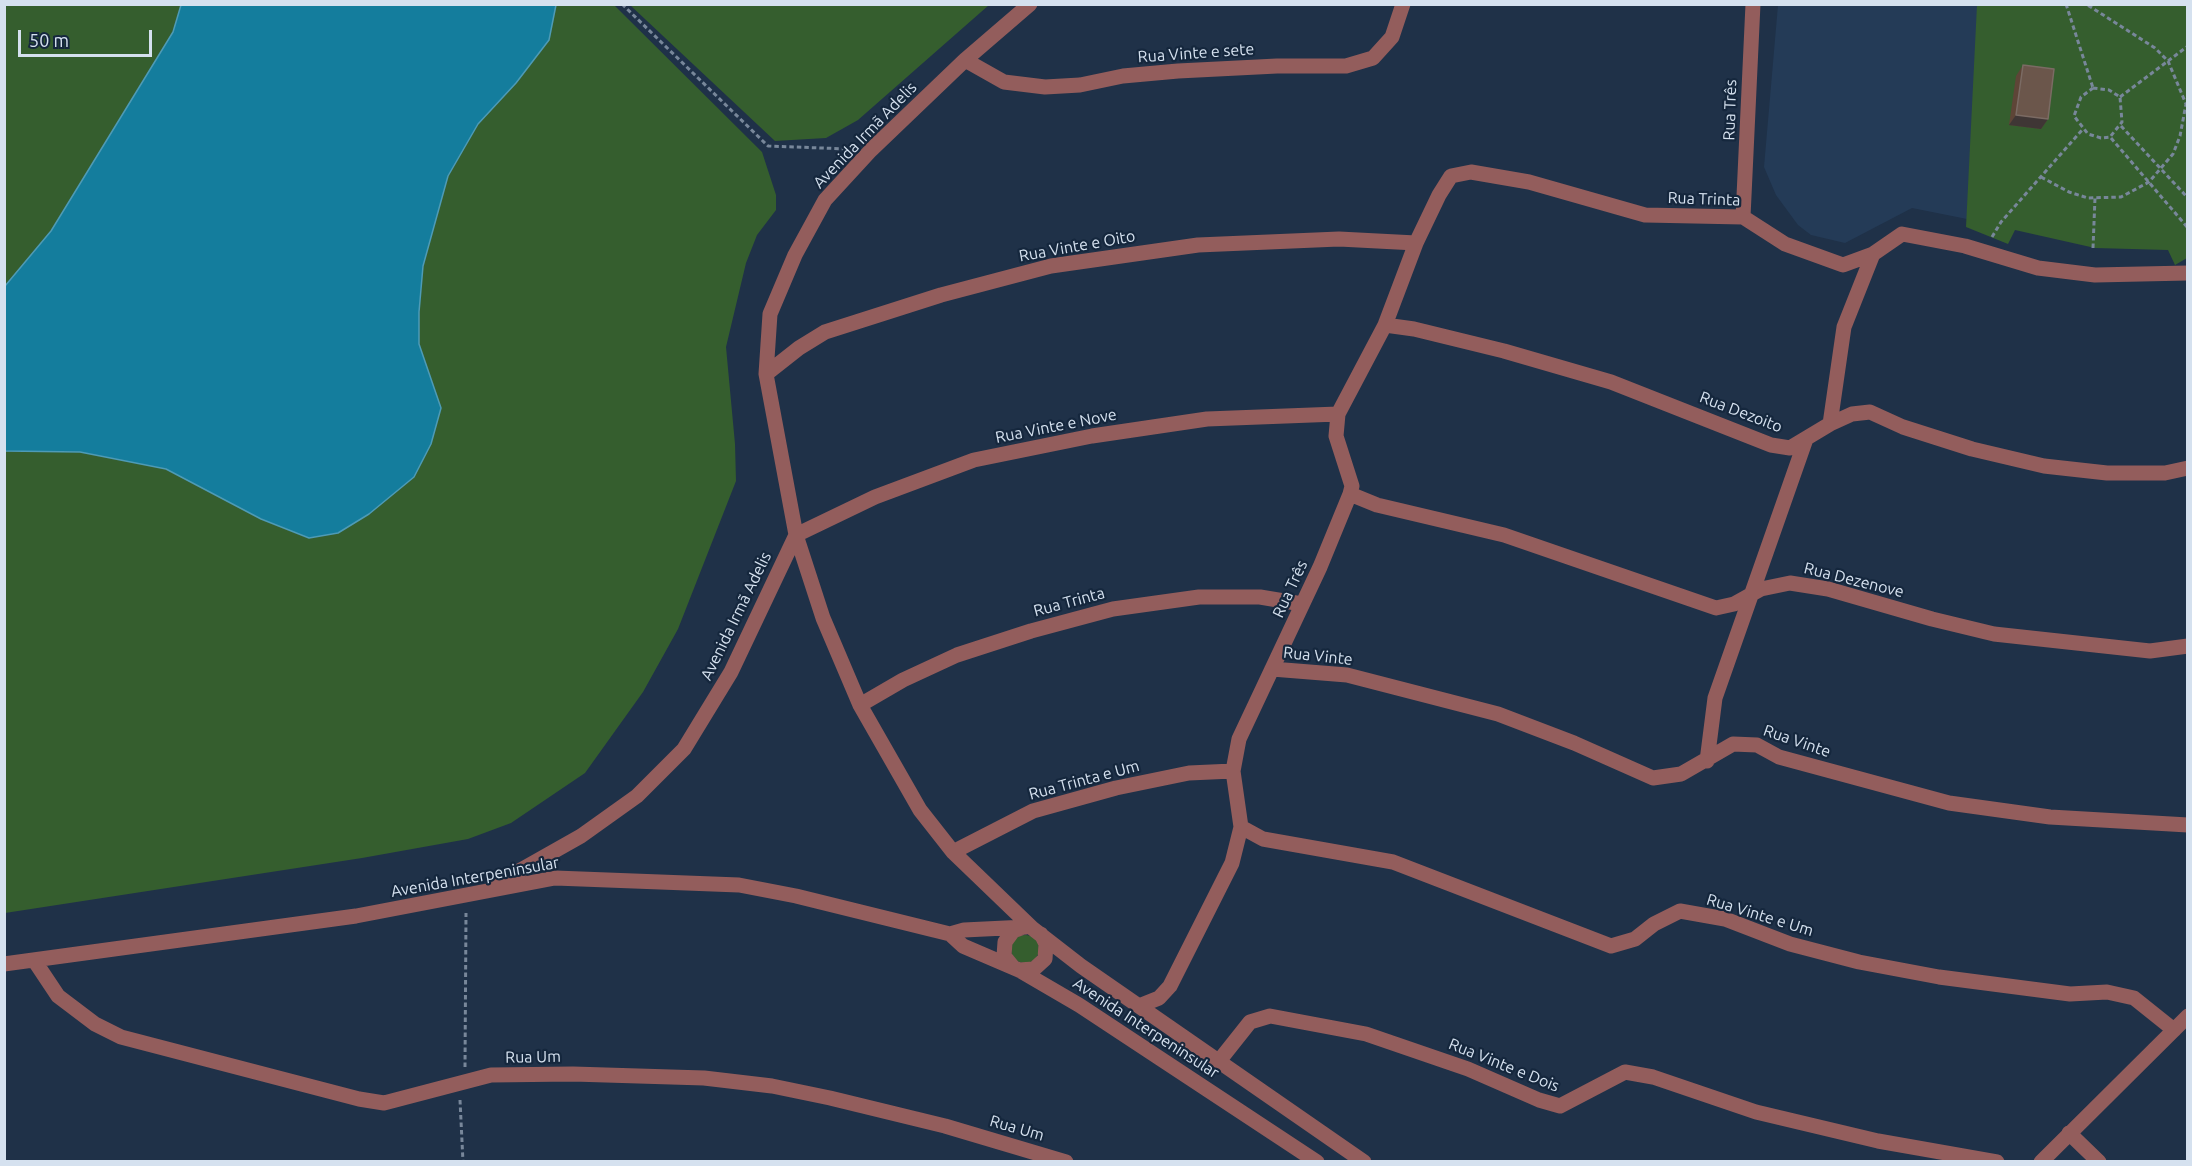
<!DOCTYPE html>
<meta charset="utf-8">
<style>
body{margin:0}
#map{position:relative;width:2192px;height:1166px;overflow:hidden;background:#1f3148;font-family:Ubuntu,sans-serif}
canvas{display:block}
.frame{position:absolute;inset:0;border:6px solid #d5e1ef;pointer-events:none}
.scale{position:absolute;left:18px;top:30px;width:134px;height:27px;box-sizing:border-box;border:3px solid #d5e1ef;border-top:0;padding-left:8px;font-size:18px;line-height:21px;white-space:nowrap;color:#d5e1ef;-webkit-text-stroke:4px #15273d;paint-order:stroke}
</style>
<div id="map">
<canvas width="2192" height="1166"></canvas>
<div class="frame"></div>
<div class="scale">50 m</div>
</div>
<script>
const ctx = document.querySelector('canvas').getContext('2d');
ctx.lineJoin = 'round';
function paint(path, color) {
  ctx.fillStyle = color;
  ctx.fill(path, 'evenodd');
}
function shape(rows) {
  const path = new Path2D();
  for (const r of rows) {
    if (r.length === 3) {
      path.moveTo(r[0] + r[2], r[1]);
      path.arc(r[0], r[1], r[2], 0, 2 * Math.PI);
      continue;
    }
    path.moveTo(r[0], r[1]);
    for (let i = 2; i < r.length; i += 2) path.lineTo(r[i], r[i + 1]);
  }
  return path;
}
function strokePath(path, color, width, dash) {
  ctx.strokeStyle = color;
  ctx.lineWidth = width;
  ctx.lineCap = dash ? 'butt' : 'round';
  ctx.setLineDash(dash || []);
  ctx.stroke(path);
}
function label(font, color, halo, rows, align = 'center') {
  ctx.font = font + ' Ubuntu,sans-serif';
  ctx.lineWidth = 4.5;
  ctx.setLineDash([]);
  ctx.textBaseline = 'middle';
  ctx.strokeStyle = halo;
  ctx.fillStyle = color;
  for (const [text, x, y, turn = 0] of rows) {
    ctx.save();
    ctx.translate(x, y);
    ctx.rotate((+turn || 0) * Math.PI / 180);
    ctx.textAlign = isNaN(turn) ? turn : align;
    if (halo) ctx.strokeText(text, 0, 0);
    ctx.fillText(text, 0, 0);
    ctx.restore();
  }
}
const built = shape([
 [1778,5,1980,5,1967,219,1912,208,1845,243,1811,235,1798,225,1776,195,1764,167]
]);
const green = shape([
 [5,5,181,5,173,32,51,231,5,286],
 [556,5,614,5,762,152,776,195,776,210,757,235,746,263,726,347,735,444,736,481,678,629,643,692,585,773,511,823,468,839,362,858,5,913,4,451,80,452,166,469,261,519,308,538,431,444,440,408,419,344,419,312,423,266,448,176,478,124,516,83,549,40],
 [630,5,989,5,858,120,826,138,775,141],
 [1977,5,2187,5,2187,258,2175,265,2168,250,2095,248,2015,230,2008,244,1966,227],
 [1025,949,14]
]);
const water = shape([
 [181,5,556,5,549,40,516,83,478,124,448,176,423,266,419,312,419,344,441,408,431,444,414,477,369,514,338,533,309,538,261,519,166,469,80,452,5,451,5,286,51,231,173,32,181,5]
]);
const path = shape([
 [622,4,768,146,848,149],
 [2066,4,2093,88],
 [2093,88,2109,90,2120,97,2122,122,2110,137,2101,138,2088,134,2074,116,2081,97,2093,88],
 [2120,97,2188,46],
 [2121,126,2188,198],
 [2111,138,2188,228],
 [2041,177,2069,192,2088,198,2121,197,2149,182,2173,154,2180,136,2186,104,2168,61,2155,48,2086,4],
 [1992,237,2001,222,2083,129],
 [2093,248,2095,198],
 [465,1067,466,913],
 [460,1100,463,1162]
]);
const minor = shape([
 [1030,4,965,60,871,150,825,200,795,255,770,314,766,374,796,535,823,618,860,705,920,810,953,852,1032,928,1081,966,1364,1162],
 [965,60,1004,82,1045,87,1080,85,1123,76,1178,71,1277,66,1346,66,1373,58,1392,37,1403,4],
 [1743,217,1753,4],
 [1385,325,1414,329,1504,351,1611,382,1771,445,1790,448,1830,424,1852,414,1870,412,1903,427,1972,449,2044,466,2107,473,2165,473,2188,468],
 [766,374,799,348,825,332,941,295,1051,266,1198,245,1339,239,1416,243],
 [1830,424,1844,327,1873,254],
 [1350,494,1377,505,1504,535,1716,608,1734,604,1761,589,1790,583,1828,589,1932,619,1994,634,2150,651,2188,646],
 [796,535,875,497,974,460,1092,436,1207,419,1338,414],
 [1272,669,1347,675,1498,714,1574,743,1653,778,1681,774,1733,744,1757,745,1779,757,1949,803,2050,817,2188,825],
 [860,705,903,680,957,655,1031,631,1113,609,1199,597,1260,597,1302,604],
 [1707,761,1715,698,1806,439],
 [1241,827,1263,839,1393,862,1611,946,1635,939,1654,924,1680,911,1725,919,1790,944,1859,962,1939,977,2070,994,2107,992,2134,998,2174,1030],
 [953,852,1033,811,1116,788,1189,773,1233,771],
 [496,884,581,836,637,796,684,749,731,672,796,535],
 [950,934,964,930,1026,927],
 [34,960,58,996,95,1024,121,1037,359,1099,384,1103,491,1075,573,1074,704,1078,772,1086,830,1098,945,1126,1066,1162],
 [4,964,356,916,555,878,739,885,796,896,950,934,963,946,1019,970,1079,1005,1317,1162],
 [1013,967,1004,956,1005,942,1013,931,1024,927],
 [1019,970,1034,969,1045,959,1046,944,1041,934],
 [1139,1006,1159,998,1170,986,1232,863,1241,827,1233,771,1239,739,1320,567,1350,494,1352,486,1336,436,1338,414,1385,325,1416,243,1439,195,1451,176,1471,172,1529,182,1645,215,1743,217,1785,244,1843,265,1873,254,1902,234,1965,246,2038,268,2095,275,2188,273],
 [1219,1061,1250,1022,1270,1016,1366,1034,1468,1069,1539,1100,1560,1106,1625,1072,1653,1077,1756,1112,1878,1141,1997,1162],
 [2069,1133,2099,1162],
 [2041,1162,2188,1016]
]);
const wall = shape([
 [2023,65,2048,119,2041,129,2009,125,2016,76]
]);
const shadedWall = shape([
 [2016,115,2048,119,2041,129,2009,125]
]);
const building = shape([
 [2023,65,2054,69,2048,119,2016,115,2023,65]
]);
const streetNames = [
 ["Rua Vinte e sete",1196,53,-4],
 ["Rua Três",1730,110,-88],
 ["Avenida Irmã Adelis",865,135,-46],
 ["Rua Trinta",1704,199,2],
 ["Rua Vinte e Oito",1077,246,-10],
 ["Rua Dezoito",1741,412,21],
 ["Rua Vinte e Nove",1056,426,-11],
 ["Rua Dezenove",1854,580,14],
 ["Rua Três",1290,589,-65],
 ["Rua Trinta",1069,602,-15],
 ["Avenida Irmã Adelis",736,616,-64],
 ["Rua Vinte",1318,656,6],
 ["Rua Vinte",1797,741,19],
 ["Rua Trinta e Um",1084,780,-15],
 ["Avenida Interpeninsular",475,877,-10],
 ["Rua Vinte e Um",1760,915,17],
 ["Avenida Interpeninsular",1146,1028,33],
 ["Rua Um",533,1057,-1],
 ["Rua Vinte e Dois",1504,1065,22],
 ["Rua Um",1017,1128,16]
];
paint(built, '#243b57');
paint(green, '#355e2e');
paint(water, '#147d9d');
strokePath(water, '#4e9bb6', 1.5);
strokePath(path, '#78879a', 3, [4.5, 3]);
strokePath(minor, '#935d5c', 15);
paint(wall, '#5e4537');
paint(shadedWall, '#3f3635');
paint(building, '#6b564b');
strokePath(building, '#7b6b64', 1.5);
label('16px', '#d5e1ef', '#15273d', streetNames);
</script>
